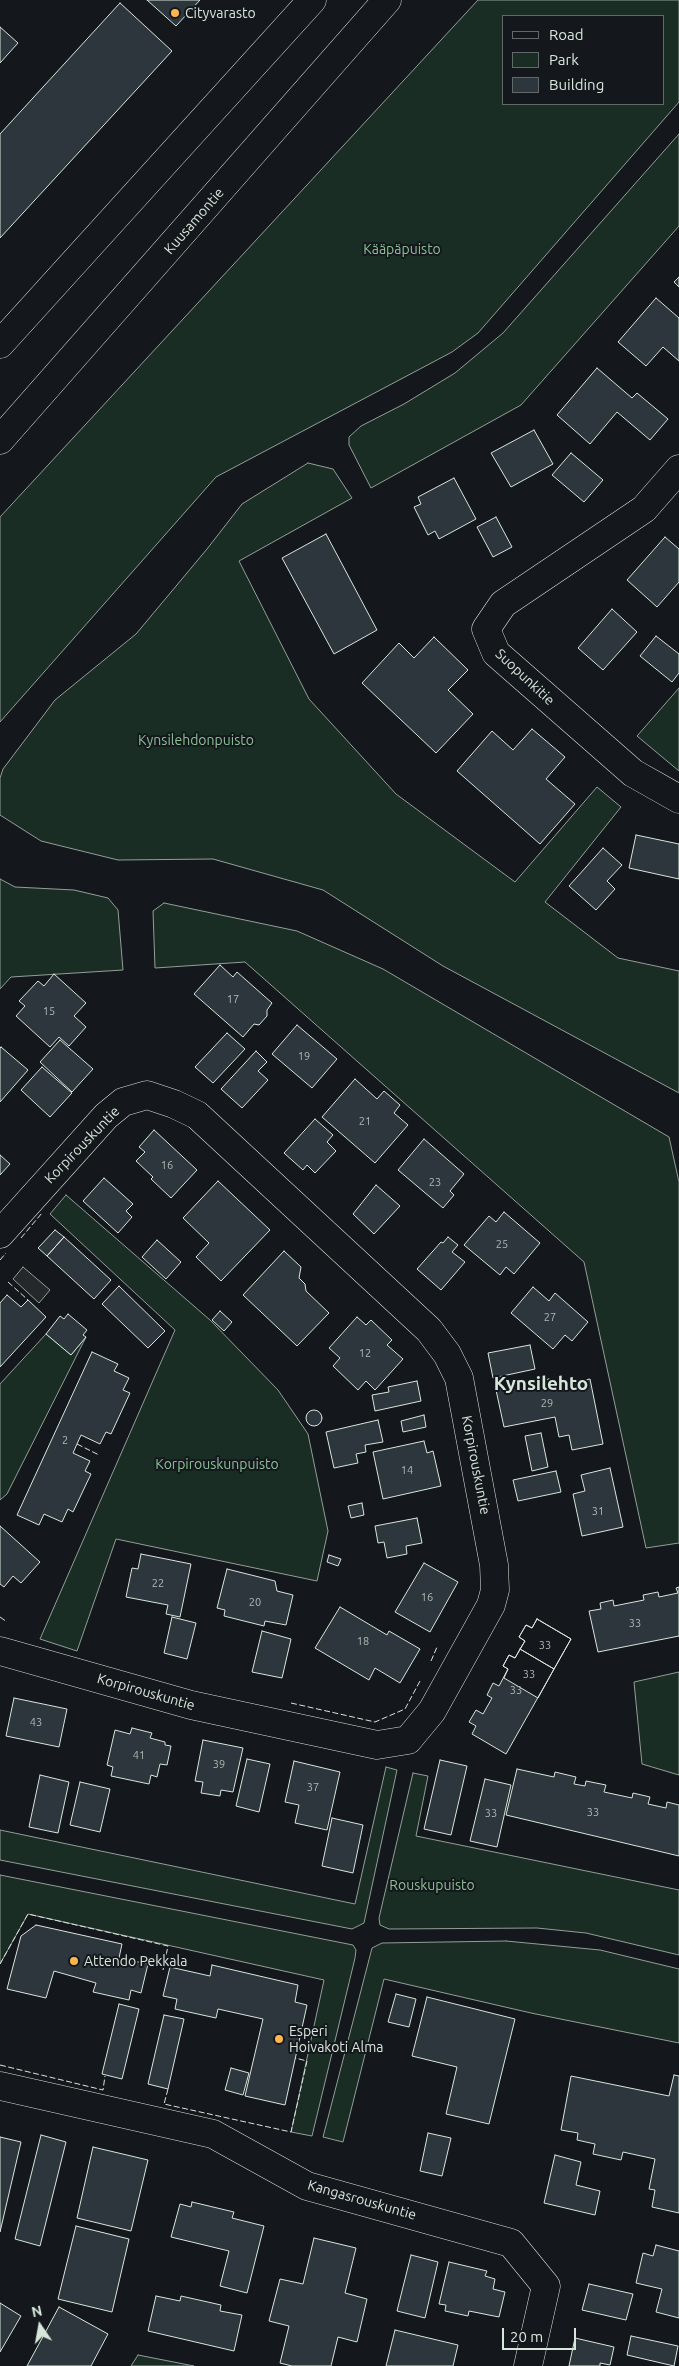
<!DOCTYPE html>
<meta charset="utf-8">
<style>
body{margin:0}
#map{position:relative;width:679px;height:2366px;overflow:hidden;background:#14181c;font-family:Ubuntu,sans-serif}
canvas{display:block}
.legend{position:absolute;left:502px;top:15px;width:162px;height:90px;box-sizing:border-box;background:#14181c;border:1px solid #626a69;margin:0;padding:6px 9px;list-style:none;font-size:15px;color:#d8e6dc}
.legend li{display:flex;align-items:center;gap:10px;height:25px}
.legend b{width:25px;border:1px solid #626a69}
.north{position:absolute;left:15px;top:2301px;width:50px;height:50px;-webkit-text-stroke:4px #14181c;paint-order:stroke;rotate:348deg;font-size:14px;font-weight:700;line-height:20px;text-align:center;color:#d8e6dc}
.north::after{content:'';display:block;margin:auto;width:18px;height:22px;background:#d8e6dc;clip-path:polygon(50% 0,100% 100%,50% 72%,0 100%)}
.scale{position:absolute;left:502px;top:2328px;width:74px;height:22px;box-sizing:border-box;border:2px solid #d8e6dc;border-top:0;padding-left:6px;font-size:15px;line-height:18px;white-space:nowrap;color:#d8e6dc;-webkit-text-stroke:4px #14181c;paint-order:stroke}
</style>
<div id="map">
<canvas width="679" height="2366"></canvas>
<ul class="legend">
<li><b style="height:6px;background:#14181c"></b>Road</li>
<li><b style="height:14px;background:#1a2d24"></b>Park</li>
<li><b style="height:14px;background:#2c363c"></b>Building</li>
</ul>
<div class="north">N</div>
<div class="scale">20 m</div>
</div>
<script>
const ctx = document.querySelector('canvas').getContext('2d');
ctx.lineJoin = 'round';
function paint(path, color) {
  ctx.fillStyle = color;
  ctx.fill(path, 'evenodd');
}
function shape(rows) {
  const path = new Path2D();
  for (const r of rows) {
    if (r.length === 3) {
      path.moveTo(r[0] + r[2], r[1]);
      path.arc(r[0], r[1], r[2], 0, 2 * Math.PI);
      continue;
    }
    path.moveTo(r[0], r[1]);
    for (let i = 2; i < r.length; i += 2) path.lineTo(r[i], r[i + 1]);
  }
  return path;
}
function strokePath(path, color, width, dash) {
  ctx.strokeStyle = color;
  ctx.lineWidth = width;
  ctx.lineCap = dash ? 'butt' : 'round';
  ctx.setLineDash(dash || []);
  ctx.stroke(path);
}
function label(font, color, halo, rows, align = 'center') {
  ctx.font = font + ' Ubuntu,sans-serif';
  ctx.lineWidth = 4;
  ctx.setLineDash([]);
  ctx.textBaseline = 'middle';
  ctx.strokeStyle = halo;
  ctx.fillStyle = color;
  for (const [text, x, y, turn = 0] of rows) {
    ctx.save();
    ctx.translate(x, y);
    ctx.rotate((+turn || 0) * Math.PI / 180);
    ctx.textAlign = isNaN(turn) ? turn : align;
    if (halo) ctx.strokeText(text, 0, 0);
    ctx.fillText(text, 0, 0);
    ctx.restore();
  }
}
const green = shape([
 [478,0,679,0,679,102,478,333,452,352,216,477,0,722,0,517,478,0],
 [503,16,663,16,663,104,503,104,503,16],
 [679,134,679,226,521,405,371,488,349,445,349,437,361,426,404,404,455,373,503,333,679,134],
 [308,463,333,469,352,498,239,561,309,699,396,794,515,882,597,787,621,807,545,902,618,958,679,971,679,1093,443,966,323,890,213,859,118,860,41,841,0,815,0,778,3,769,55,700,136,634,207,549,242,504,308,463],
 [679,688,679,771,637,736,679,688],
 [0,879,15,887,74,890,108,898,118,910,123,970,11,977,0,989,0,879],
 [164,903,297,931,383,969,669,1137,679,1182,679,1543,646,1548,584,1262,245,962,155,968,153,911,164,903],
 [66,1195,210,1320,278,1390,308,1434,328,1531,317,1581,116,1539,77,1651,40,1639,175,1330,50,1214,66,1195],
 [46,1334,71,1355,86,1337,7,1494,0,1500,0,1384,46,1334],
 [679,1672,679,1775,642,1764,634,1682,679,1672],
 [386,1767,397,1770,364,1923,352,1929,0,1860,0,1830,355,1904,386,1767],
 [413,1773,428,1776,416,1836,679,1890,679,1955,586,1933,537,1928,389,1929,380,1925,379,1918,413,1773],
 [0,1875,353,1945,356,1950,355,1958,312,2136,291,2132,324,1980,28,1914,0,1964,0,1875],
 [506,1941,600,1950,679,1969,679,2043,531,2013,384,1979,343,2142,323,2137,372,1948,382,1943,506,1941],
 [138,2355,194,2366,131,2366,138,2355]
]);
const parking = shape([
 [23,1267,50,1290,39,1303,13,1279,23,1267]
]);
const building = shape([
 [147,0,200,0,176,26,147,0],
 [120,3,172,51,0,238,0,134,120,3],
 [0,27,18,43,0,63,0,27],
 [679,277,679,287,674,282,679,277],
 [656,298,679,318,679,361,663,347,646,366,618,342,656,298],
 [597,368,632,398,637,393,668,419,650,440,617,412,590,444,557,415,597,368],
 [534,430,553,464,511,487,491,453,534,430],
 [571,453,603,480,584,502,552,475,571,453],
 [454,478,476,519,439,539,435,531,428,535,414,507,421,504,418,497,454,478],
 [496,517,512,547,493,557,477,527,496,517],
 [326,534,377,630,334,654,282,558,326,534],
 [665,537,679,549,679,582,657,607,627,580,665,537],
 [612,609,637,632,603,670,578,648,612,609],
 [656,636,679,654,679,673,672,682,640,656,656,636],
 [434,637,468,670,448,690,473,714,436,753,362,683,399,643,414,658,434,637],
 [532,729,565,757,546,779,575,804,540,844,457,771,492,731,513,750,532,729],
 [636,835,679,844,679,879,629,868,636,835],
 [603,848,622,865,607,881,615,889,596,910,569,886,603,848],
 [220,965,233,977,237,972,272,1003,267,1010,267,1016,259,1025,254,1024,243,1037,194,994,220,965],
 [54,974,86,1003,74,1016,86,1027,69,1046,59,1037,50,1047,16,1016,25,1006,19,1001,38,981,44,986,54,974],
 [297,1025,337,1059,312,1088,272,1054,297,1025],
 [227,1033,245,1049,213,1083,195,1067,227,1033],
 [60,1040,93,1069,72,1092,40,1062,60,1040],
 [1,1047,28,1070,0,1102,0,1048,1,1047],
 [256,1051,267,1062,258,1071,268,1080,242,1108,221,1089,256,1051],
 [42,1067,72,1093,50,1117,21,1090,42,1067],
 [355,1079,377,1099,384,1091,400,1105,394,1113,408,1125,375,1163,322,1117,355,1079],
 [315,1119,333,1135,327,1142,336,1151,315,1173,307,1165,303,1170,284,1153,315,1119],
 [154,1130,197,1170,171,1198,151,1179,153,1177,136,1161,145,1152,139,1147,154,1130],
 [424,1139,464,1174,450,1191,454,1195,443,1208,398,1170,424,1139],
 [0,1155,10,1164,0,1175,0,1155],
 [104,1178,133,1204,126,1211,132,1217,118,1233,83,1201,104,1178],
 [218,1181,270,1230,221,1281,196,1257,209,1243,183,1218,218,1181],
 [376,1185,400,1206,374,1234,353,1214,376,1185],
 [504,1212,540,1243,514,1274,506,1267,500,1275,464,1245,489,1216,496,1222,504,1212],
 [55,1230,64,1237,47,1256,38,1248,55,1230],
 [64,1237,111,1280,94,1299,47,1256,64,1237],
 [448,1237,458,1245,452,1252,465,1262,441,1290,417,1269,441,1242,443,1243,448,1237],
 [157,1240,181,1262,166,1279,142,1257,157,1240],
 [284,1251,301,1267,299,1278,305,1284,306,1291,329,1313,297,1346,243,1295,284,1251],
 [119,1286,165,1331,148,1348,102,1304,119,1286],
 [533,1287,549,1301,555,1293,588,1322,572,1341,565,1335,553,1349,511,1313,533,1287],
 [7,1295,21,1307,28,1300,46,1317,0,1367,0,1303,7,1295],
 [220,1311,232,1322,224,1331,212,1320,220,1311],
 [68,1314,87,1330,83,1335,86,1337,71,1355,46,1334,60,1316,64,1319,68,1314],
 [357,1317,366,1325,371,1320,392,1340,387,1345,403,1359,375,1390,366,1381,358,1390,333,1366,340,1358,329,1348,357,1317],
 [530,1345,535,1369,493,1378,488,1353,530,1345],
 [92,1352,118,1364,114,1371,129,1378,123,1390,130,1393,111,1434,106,1432,100,1444,81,1435,73,1453,90,1461,85,1471,91,1474,73,1512,68,1509,62,1522,44,1514,39,1525,17,1515,92,1352],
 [549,1379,550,1387,590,1379,603,1444,572,1450,569,1435,559,1437,555,1417,504,1427,496,1390,549,1379],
 [417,1381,421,1401,375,1411,372,1395,389,1392,388,1387,417,1381],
 [314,1418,8],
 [424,1415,426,1427,403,1432,401,1421,424,1415],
 [378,1420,383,1442,365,1445,366,1452,356,1454,358,1463,334,1468,326,1432,378,1420],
 [541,1433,548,1467,532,1471,525,1436,541,1433],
 [424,1441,427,1453,433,1451,441,1486,383,1499,373,1452,424,1441],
 [610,1468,623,1527,582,1536,573,1494,585,1491,581,1475,610,1468],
 [556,1471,561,1492,518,1501,513,1480,556,1471],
 [362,1503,364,1515,351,1518,348,1506,362,1503],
 [417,1518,422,1543,406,1546,407,1554,387,1558,384,1542,378,1543,375,1526,417,1518],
 [0,1526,40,1562,21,1583,13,1576,4,1587,0,1584,0,1526],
 [141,1554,191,1564,180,1617,166,1614,168,1605,126,1597,132,1568,138,1569,141,1554],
 [329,1555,341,1559,338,1566,327,1562,329,1555],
 [424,1563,458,1582,430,1632,395,1612,424,1563],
 [227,1569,275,1581,277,1591,293,1595,286,1625,265,1621,264,1626,224,1616,225,1610,217,1608,227,1569],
 [679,1587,679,1636,598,1652,589,1611,601,1609,600,1603,613,1600,614,1606,644,1600,643,1595,658,1592,659,1597,678,1593,676,1588,679,1587],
 [340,1607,387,1635,389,1631,420,1649,400,1683,375,1668,369,1680,315,1648,340,1607],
 [172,1617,196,1623,187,1659,164,1653,172,1617],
 [537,1619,571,1639,506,1754,472,1734,476,1726,469,1722,476,1710,483,1714,492,1698,487,1695,493,1683,499,1686,508,1669,503,1666,509,1655,515,1658,525,1641,519,1637,526,1625,532,1628,537,1619],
 [537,1619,571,1639,554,1669,520,1649,525,1641,519,1637,526,1625,532,1628,537,1619],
 [262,1631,291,1639,282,1678,252,1672,262,1631],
 [520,1649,554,1669,538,1698,504,1678,508,1669,503,1666,509,1655,515,1658,520,1649],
 [14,1698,67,1709,59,1747,6,1736,14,1698],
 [132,1728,152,1733,150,1738,165,1742,165,1745,171,1746,167,1765,160,1764,157,1777,151,1775,149,1784,111,1776,113,1767,107,1765,115,1730,130,1734,132,1728],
 [203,1740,243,1748,233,1792,221,1790,220,1796,201,1793,203,1782,195,1781,203,1740],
 [247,1759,270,1764,259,1812,236,1806,247,1759],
 [440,1760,467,1766,451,1835,424,1829,440,1760],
 [294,1761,340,1772,327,1830,295,1823,299,1805,285,1802,294,1761],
 [517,1769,554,1777,555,1772,576,1777,574,1784,585,1786,586,1781,606,1785,604,1792,632,1798,633,1793,650,1797,648,1804,666,1808,667,1802,679,1805,679,1856,506,1815,517,1769],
 [40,1775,69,1782,58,1833,29,1827,40,1775],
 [485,1779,511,1785,497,1847,470,1841,485,1779],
 [80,1782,110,1789,100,1832,70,1825,80,1782],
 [332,1818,363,1825,353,1873,322,1866,332,1818],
 [36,1925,122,1944,119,1958,148,1964,141,1993,131,1990,129,2000,93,1992,96,1983,54,1971,46,1998,7,1989,21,1936,36,1925],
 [212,1965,298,1985,295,2002,307,2005,285,2105,245,2096,263,2019,218,2009,216,2018,175,2009,177,1999,163,1996,170,1967,210,1976,212,1965],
 [396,1994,416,1999,409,2027,388,2022,396,1994],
 [427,1997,515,2019,489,2124,446,2114,457,2067,412,2056,427,1997],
 [119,2004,139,2009,122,2079,102,2074,119,2004],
 [164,2015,184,2019,168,2089,148,2084,164,2015],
 [231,2068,249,2073,243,2095,225,2090,231,2068],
 [674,2075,679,2076,679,2213,652,2207,655,2190,649,2189,655,2159,623,2152,621,2160,593,2154,595,2144,577,2140,578,2133,561,2130,571,2076,669,2096,674,2075],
 [428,2133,451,2138,442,2176,420,2171,428,2133],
 [41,2135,66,2142,40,2246,15,2239,41,2135],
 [0,2137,21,2142,0,2232,0,2137],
 [93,2147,148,2160,131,2231,77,2218,93,2147],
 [555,2155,581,2162,576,2185,600,2191,595,2215,544,2203,555,2155],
 [192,2202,234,2212,232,2218,264,2226,247,2293,220,2286,229,2251,171,2237,180,2204,191,2207,192,2202],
 [76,2226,129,2239,112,2312,58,2299,76,2226],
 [314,2238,356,2248,345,2293,367,2299,357,2342,338,2337,331,2366,292,2366,280,2363,289,2326,269,2321,280,2279,303,2284,314,2238],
 [656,2245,679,2251,679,2318,656,2312,662,2289,636,2283,643,2253,653,2256,656,2245],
 [411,2255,438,2262,425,2318,397,2311,411,2255],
 [449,2262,487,2271,485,2276,495,2279,493,2289,505,2292,499,2317,469,2311,468,2316,445,2311,446,2305,439,2304,449,2262],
 [589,2284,633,2294,626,2320,582,2310,589,2284],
 [156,2296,180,2301,181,2296,221,2305,220,2311,242,2315,234,2351,148,2331,156,2296],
 [0,2303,21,2316,0,2352,0,2303],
 [59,2307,108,2334,91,2366,27,2366,59,2307],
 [395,2330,458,2345,453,2366,386,2366,395,2330],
 [631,2336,678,2346,674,2366,627,2355,631,2336],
 [575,2338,614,2347,610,2365,600,2363,600,2366,569,2366,575,2338]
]);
const minor = shape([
 [679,469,644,509,503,604,486,629,496,653,633,773,679,799],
 [0,1234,106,1116,123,1102,147,1095,174,1104,197,1115,429,1330,447,1354,459,1378,494,1565,495,1590,491,1605,432,1711,408,1740,377,1745,191,1705,0,1651],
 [0,2086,213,2134,307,2186,511,2243,546,2286,528,2366]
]);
const highway = shape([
 [0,344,312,0],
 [0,440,387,0]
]);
const fence = shape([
 [21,1238,42,1213],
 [0,1260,6,1253],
 [8,1282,28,1300],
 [77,1444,99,1455],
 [0,1617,7,1622],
 [431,1661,437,1647],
 [291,1703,375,1722,405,1709,420,1681],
 [0,1964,28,1914,168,1946,163,1970],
 [0,2065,103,2090,105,2076],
 [168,2089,164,2104,291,2132,307,2061,295,2058]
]);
const markers = [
 [175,13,5,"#ffb74d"],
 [74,1961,5,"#ffb74d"],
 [279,2039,5,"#ffb74d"]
];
const numberNames = [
 ["17",233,999],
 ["15",49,1011],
 ["19",304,1056],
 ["21",365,1121],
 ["16",167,1165],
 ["23",435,1182],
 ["25",502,1244],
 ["27",550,1317],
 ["12",365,1353],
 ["29",547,1403],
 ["2",65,1440],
 ["14",407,1470],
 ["31",598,1511],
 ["22",158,1583],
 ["16",427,1597],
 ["20",255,1602],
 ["33",635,1623],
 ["18",363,1641],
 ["33",545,1645],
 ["33",529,1674],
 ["33",516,1690],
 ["43",36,1722],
 ["41",139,1755],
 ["39",219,1764],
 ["37",313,1787],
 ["33",593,1812],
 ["33",491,1813]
];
const poiNames = [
 ["Cityvarasto",185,13],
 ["Attendo Pekkala",84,1961],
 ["Esperi",289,2031],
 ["Hoivakoti Alma",289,2047]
];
const streetNames = [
 ["Kuusamontie",194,221,-49],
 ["Suopunkitie",525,677,43],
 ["Korpirouskuntie",82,1145,-46],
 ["Korpirouskuntie",476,1465,79],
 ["Korpirouskuntie",146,1692,16],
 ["Kangasrouskuntie",362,2200,16]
];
const parkNames = [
 ["Kääpäpuisto",402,249],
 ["Kynsilehdonpuisto",196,740],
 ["Korpirouskunpuisto",217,1464],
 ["Rouskupuisto",432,1885]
];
const districtNames = [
 ["Kynsilehto",541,1384]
];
paint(green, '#1a2d24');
strokePath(green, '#939e99', 1);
paint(parking, '#24282b');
strokePath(parking, '#939e99', 1);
paint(building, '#2c363c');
strokePath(building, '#d8e6dc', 1);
strokePath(minor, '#d8e6dc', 29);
strokePath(highway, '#d8e6dc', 29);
strokePath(minor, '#14181c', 28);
strokePath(highway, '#14181c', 28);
strokePath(fence, '#d8e6dc', 1, [6, 2.5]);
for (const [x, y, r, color] of markers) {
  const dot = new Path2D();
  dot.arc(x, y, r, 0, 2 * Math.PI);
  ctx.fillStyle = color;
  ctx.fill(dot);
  strokePath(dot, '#14181c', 2);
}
label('11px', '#adbab4', null, numberNames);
label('14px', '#d8e6dc', '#14181c', poiNames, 'left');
label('14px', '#d8e6dc', '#14181c', streetNames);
label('14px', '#8ac095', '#14181c', parkNames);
label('bold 19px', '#d8e6dc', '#14181c', districtNames);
</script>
